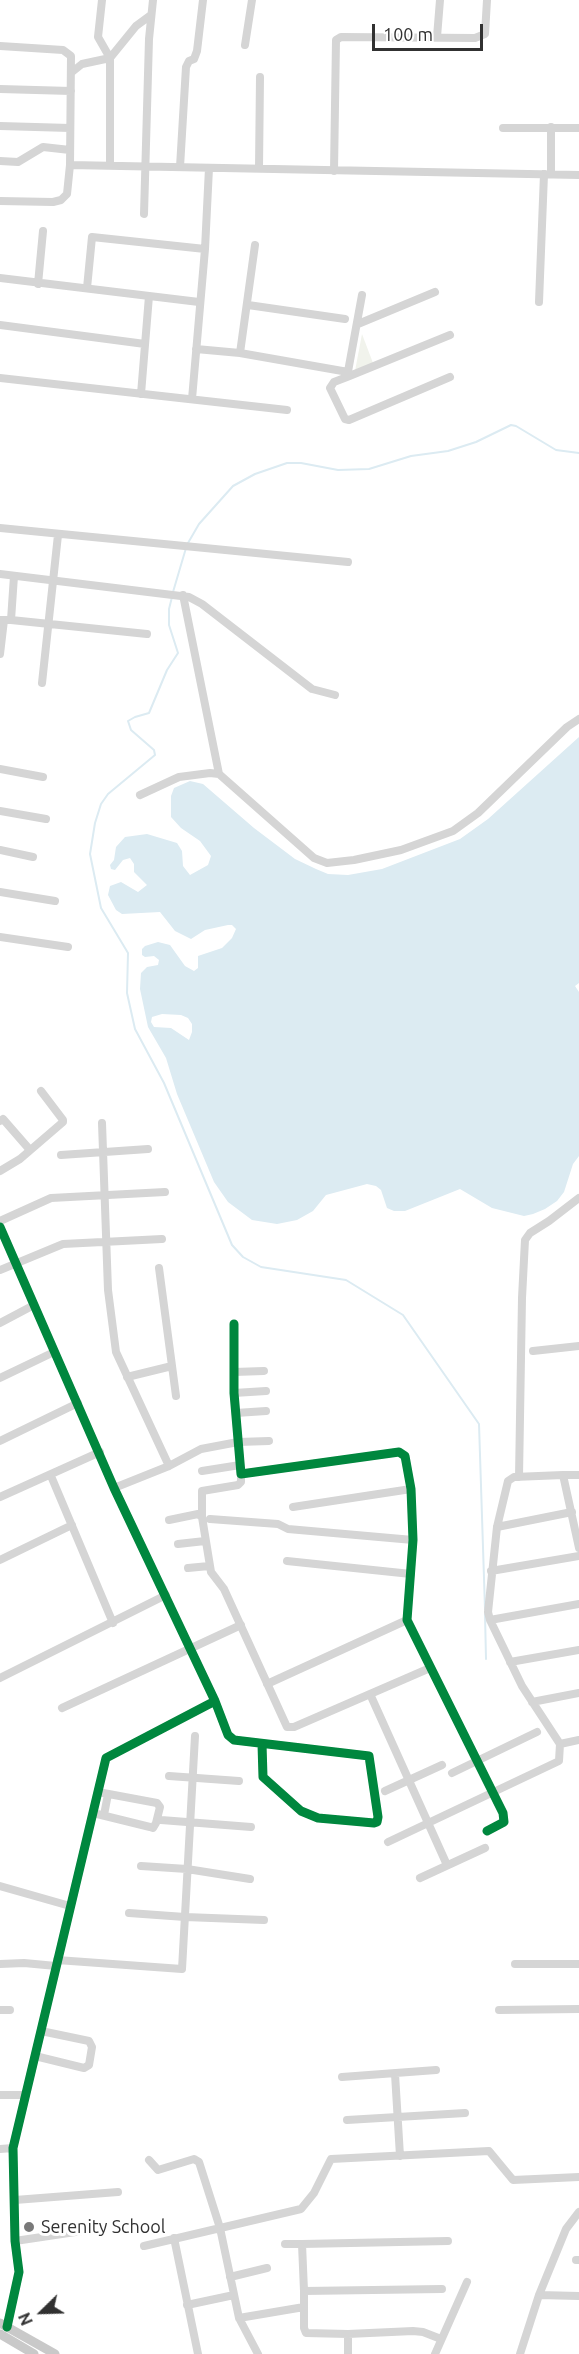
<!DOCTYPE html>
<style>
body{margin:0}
#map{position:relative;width:579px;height:2354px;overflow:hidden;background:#fff;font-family:Ubuntu,sans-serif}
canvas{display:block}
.north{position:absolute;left:12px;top:2282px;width:60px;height:60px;-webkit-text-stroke:4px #fff;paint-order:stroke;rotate:247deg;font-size:16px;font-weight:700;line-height:24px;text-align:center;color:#313131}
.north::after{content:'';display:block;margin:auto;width:21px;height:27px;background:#313131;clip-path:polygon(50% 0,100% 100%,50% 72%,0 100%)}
.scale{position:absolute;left:372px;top:24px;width:111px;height:27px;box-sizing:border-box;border:3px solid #313131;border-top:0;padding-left:8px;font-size:18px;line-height:21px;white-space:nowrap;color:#313131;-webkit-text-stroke:4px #fff;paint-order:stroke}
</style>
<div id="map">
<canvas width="579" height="2354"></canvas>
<div class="north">N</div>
<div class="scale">100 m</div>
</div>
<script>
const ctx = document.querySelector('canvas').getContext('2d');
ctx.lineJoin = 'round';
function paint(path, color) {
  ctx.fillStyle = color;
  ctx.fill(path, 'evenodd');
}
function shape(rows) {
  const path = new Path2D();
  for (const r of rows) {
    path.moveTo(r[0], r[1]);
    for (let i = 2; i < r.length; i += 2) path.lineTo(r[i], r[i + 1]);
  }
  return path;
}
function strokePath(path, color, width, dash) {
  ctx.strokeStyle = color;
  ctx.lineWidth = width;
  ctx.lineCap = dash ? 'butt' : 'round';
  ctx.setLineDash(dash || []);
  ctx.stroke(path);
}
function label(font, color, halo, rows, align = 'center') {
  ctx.font = font + ' Ubuntu,sans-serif';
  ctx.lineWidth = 6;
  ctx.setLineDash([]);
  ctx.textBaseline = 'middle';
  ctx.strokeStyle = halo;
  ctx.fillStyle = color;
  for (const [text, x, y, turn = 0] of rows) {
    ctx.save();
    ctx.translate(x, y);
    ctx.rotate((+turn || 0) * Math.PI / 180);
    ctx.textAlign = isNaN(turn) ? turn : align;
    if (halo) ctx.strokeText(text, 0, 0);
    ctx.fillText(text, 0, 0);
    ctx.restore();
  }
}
const green = shape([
 [362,334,373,363,355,371]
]);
const water = shape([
 [579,737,579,983,575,986,579,992,579,1156,573,1164,564,1192,557,1201,545,1209,533,1214,524,1216,492,1208,460,1189,405,1211,394,1211,387,1208,381,1190,376,1186,367,1184,326,1195,313,1211,297,1220,277,1224,252,1220,228,1202,214,1182,177,1094,166,1058,148,1027,140,989,141,973,147,967,158,965,159,960,154,956,145,957,142,955,142,949,145,946,158,942,170,945,185,966,194,971,198,968,198,956,222,948,232,938,236,929,232,925,228,925,205,930,191,939,175,931,160,912,122,914,116,910,108,895,110,886,121,882,138,892,147,885,134,872,134,864,130,858,123,860,115,870,111,869,110,865,114,860,116,847,125,837,147,834,177,843,182,851,183,866,190,875,208,865,211,856,200,841,181,828,171,817,171,796,174,788,190,781,203,784,254,828,295,859,316,869,328,874,348,875,382,869,460,839,488,819],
 [162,1014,181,1015,188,1018,192,1024,192,1032,189,1040,171,1028,154,1027,151,1022,152,1017]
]);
const stream = shape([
 [188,543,199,524,233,486,255,474,287,463,301,463,338,470,369,469,411,456,448,451,476,442,511,425,516,426,556,450,579,453],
 [173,592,186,548],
 [172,597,169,609,169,625,178,653,167,670,149,713,135,717,128,721,131,730,154,750,155,755,108,794,101,804,95,823,90,854,101,908,128,953,127,993,135,1029,164,1083,232,1245,243,1257,261,1267,346,1280,403,1315,479,1424,485,1609],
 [485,1614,486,1659]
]);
const minor = shape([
 [102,0,98,37,110,58,110,166],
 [437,37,440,0],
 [245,45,252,0],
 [0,46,63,50,71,56,70,165],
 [72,72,82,64,110,58,136,26,151,15],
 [0,89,71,91],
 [0,126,70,128],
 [551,127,551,174],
 [503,128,579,128],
 [0,161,18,162,43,147,70,150],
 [180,167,186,67,189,61,194,59,197,51,203,0],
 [259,168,260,77],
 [334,171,336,40,341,37,475,38,485,34,487,0],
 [0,201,53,202,61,200,67,194,70,165,579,175],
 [144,214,149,39,153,0],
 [0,278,199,302],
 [38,284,43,231],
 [87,288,92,237,205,249],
 [362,295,347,377,334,382,330,388,345,419,349,420,450,377],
 [539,302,544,174],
 [248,305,345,319],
 [358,324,435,292],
 [0,325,145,344],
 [196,349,240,353,348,372],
 [240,353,255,245],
 [347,377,450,335],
 [0,378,287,410],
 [141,394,149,296],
 [192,399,205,249,209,168],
 [0,528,348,562],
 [0,574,189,597,202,604,312,689,335,695],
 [183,595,219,774],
 [0,620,11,620,14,576],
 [11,620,147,634],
 [0,654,4,620],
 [42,683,58,535],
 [0,769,43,777],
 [140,795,179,777,210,773,219,774,314,858,327,863,354,860,401,850,453,831,478,813,567,727,579,719],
 [0,811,46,819],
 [0,850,33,857],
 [0,892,55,901],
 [0,937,68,947],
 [0,1121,3,1119,30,1150],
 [102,1123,108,1290,116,1352,169,1466],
 [61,1155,148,1149],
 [0,1171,20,1159,63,1122,63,1120,41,1091],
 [0,1221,51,1198,165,1192],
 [0,1227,114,1488,215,1701,228,1735,234,1740,369,1756,378,1817,377,1822,374,1823,318,1818,301,1811,263,1777,262,1744],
 [159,1268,176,1396],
 [0,1270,63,1244,162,1239],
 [0,1323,34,1305],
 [234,1324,234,1393,241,1474,399,1452,405,1456,411,1489,413,1540,407,1620,503,1813,504,1822,487,1831],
 [533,1351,579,1346],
 [234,1372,264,1371],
 [127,1377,172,1366],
 [0,1378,54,1352],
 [234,1393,266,1391],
 [236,1413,266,1411],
 [0,1441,78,1403],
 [202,1471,240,1465],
 [579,1475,563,1475,579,1548],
 [51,1476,113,1623],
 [519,1477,522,1298,525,1240,530,1233,549,1221,579,1198],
 [114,1488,169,1466,201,1449,238,1442,269,1441],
 [0,1497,100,1452],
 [293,1507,411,1489],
 [202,1517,202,1491,238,1485,241,1482,241,1474],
 [210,1519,278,1524,288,1529,413,1540],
 [169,1520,198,1514,202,1517,211,1572,224,1589,287,1727,294,1727,430,1668],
 [497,1527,572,1512],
 [178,1544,205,1541],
 [0,1560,72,1525],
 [287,1561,411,1574],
 [188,1568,209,1566],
 [491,1571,579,1556],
 [490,1620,579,1604],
 [510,1662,579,1650],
 [0,1678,166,1595],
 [267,1684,407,1620],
 [370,1694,447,1865],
 [532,1702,579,1693],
 [62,1708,241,1625],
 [560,1744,522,1686,490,1620,488,1612,497,1527,508,1481,514,1477,563,1475],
 [452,1773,537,1732],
 [169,1776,239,1781],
 [385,1791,442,1765],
 [93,1813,150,1827,153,1828,156,1823,160,1807,157,1803,98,1792],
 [104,1815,108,1794],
 [161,1820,251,1827],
 [388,1842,559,1761,560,1744,579,1740],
 [141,1866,187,1869,250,1879],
 [420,1878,485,1848],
 [0,1886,70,1906],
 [129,1913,185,1917,264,1920],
 [57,1960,182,1969,195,1736],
 [0,1964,24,1963,56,1966],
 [515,1964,579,1964],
 [0,2010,10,2010],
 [499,2010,579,2009],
 [35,2056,84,2068,89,2065,92,2047,89,2041,41,2031],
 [395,2074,400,2156],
 [342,2077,436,2070],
 [0,2095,26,2095],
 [347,2120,465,2113],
 [0,2149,13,2148],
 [149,2160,158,2170,194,2159,199,2162,220,2228,239,2318,258,2354],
 [15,2200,118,2192],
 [174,2238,198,2354],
 [15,2241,82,2231],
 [285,2244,302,2244],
 [144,2246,301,2209,314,2193,331,2159,489,2151,513,2180,579,2177],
 [576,2260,579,2260],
 [230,2277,267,2268],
 [304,2291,302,2244,448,2241],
 [539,2295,579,2296],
 [187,2305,234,2295],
 [304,2307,304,2328,306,2333,348,2334],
 [239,2318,304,2307,304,2291,442,2289],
 [7,2327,19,2272,15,2241,13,2148,106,1758,215,1701],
 [348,2354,348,2334,413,2331,423,2332,441,2339],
 [435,2354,467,2282],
 [520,2354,539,2295,566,2229,579,2212]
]);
const major = shape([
 [0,2323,55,2354],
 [0,2334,34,2354]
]);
const cycleway = shape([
 [0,1227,114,1488,215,1701,228,1735,234,1740,369,1756,378,1817,377,1822,374,1823,318,1818,301,1811,263,1777,262,1744],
 [234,1324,234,1393,241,1474,399,1452,405,1456,411,1489,413,1540,407,1620,503,1813,504,1822,487,1831],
 [7,2327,19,2272,15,2241,13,2148,106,1758,215,1701]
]);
const markers = [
 [29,2227,6,"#797979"]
];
const poiNames = [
 ["Serenity School",41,2227]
];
paint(green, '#f1f3ec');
paint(water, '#dcebf2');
strokePath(stream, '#dcebf2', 2);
strokePath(minor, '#d5d5d5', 8);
strokePath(major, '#c9c9c9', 9);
strokePath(cycleway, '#00873e', 9);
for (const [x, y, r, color] of markers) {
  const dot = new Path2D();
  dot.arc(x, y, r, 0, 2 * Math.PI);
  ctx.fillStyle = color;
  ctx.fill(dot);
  strokePath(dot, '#fff', 2);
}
label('18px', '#313131', '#fff', poiNames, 'left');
</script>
